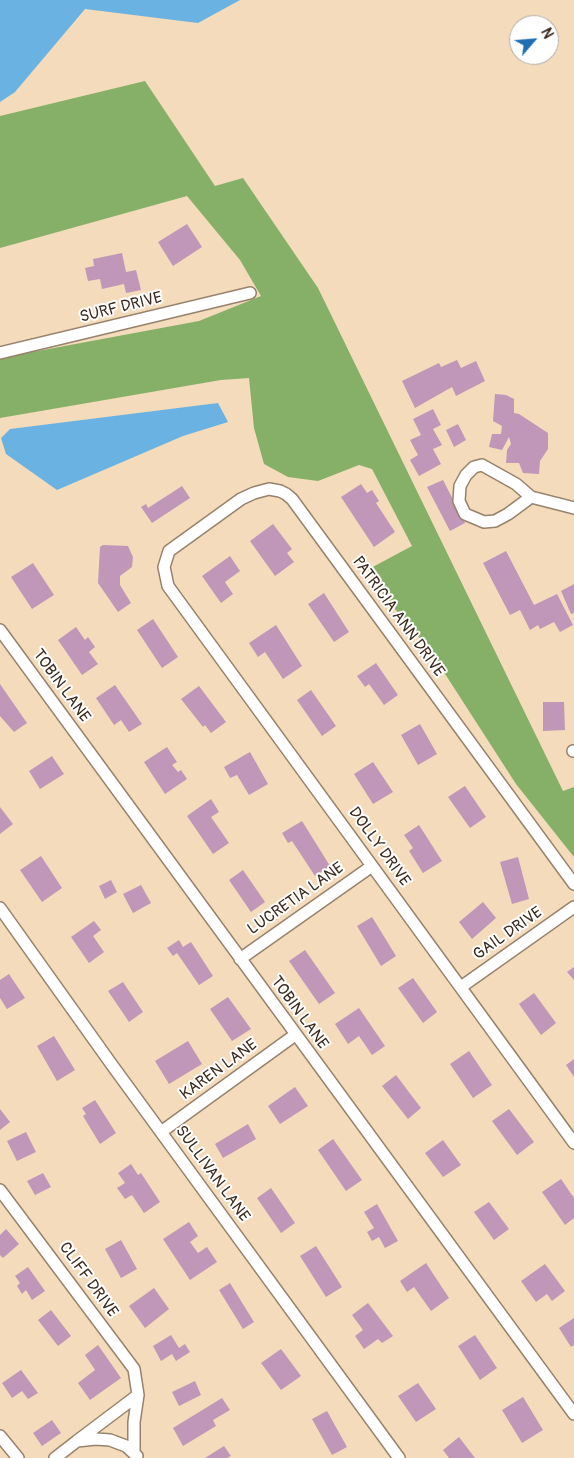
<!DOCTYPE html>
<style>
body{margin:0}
#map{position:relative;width:574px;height:1458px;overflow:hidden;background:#f3dbbb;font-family:Pangolin,sans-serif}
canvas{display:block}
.north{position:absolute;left:509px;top:15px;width:50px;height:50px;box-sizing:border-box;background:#fff;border:1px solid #b1aaa5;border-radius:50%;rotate:63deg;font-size:14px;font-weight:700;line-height:20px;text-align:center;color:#3b2a1e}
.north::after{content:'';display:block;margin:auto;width:18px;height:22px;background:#1f6fb2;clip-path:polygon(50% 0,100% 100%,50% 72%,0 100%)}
</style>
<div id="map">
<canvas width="574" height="1458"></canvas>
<div class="north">N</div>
</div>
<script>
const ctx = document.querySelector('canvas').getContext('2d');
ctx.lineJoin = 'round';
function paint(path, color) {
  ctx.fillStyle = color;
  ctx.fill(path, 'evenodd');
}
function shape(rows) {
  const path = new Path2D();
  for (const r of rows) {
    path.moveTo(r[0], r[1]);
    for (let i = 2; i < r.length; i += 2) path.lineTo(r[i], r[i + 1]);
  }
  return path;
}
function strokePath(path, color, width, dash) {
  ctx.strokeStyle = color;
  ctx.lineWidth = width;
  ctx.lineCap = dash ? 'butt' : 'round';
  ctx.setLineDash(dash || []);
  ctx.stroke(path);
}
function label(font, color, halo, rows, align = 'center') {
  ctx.font = font + ' Pangolin,sans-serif';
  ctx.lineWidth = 4;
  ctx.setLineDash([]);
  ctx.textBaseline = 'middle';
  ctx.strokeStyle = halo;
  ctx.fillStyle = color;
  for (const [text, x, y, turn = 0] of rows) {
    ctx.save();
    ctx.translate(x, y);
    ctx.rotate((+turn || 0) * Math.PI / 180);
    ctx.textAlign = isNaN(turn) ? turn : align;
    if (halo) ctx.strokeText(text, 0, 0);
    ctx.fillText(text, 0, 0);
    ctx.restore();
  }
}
const forest = shape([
 [145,81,215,186,243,178,318,288,563,791,574,787,574,857,516,784,429,649,384,596,369,569,412,546,372,469,359,465,318,481,288,477,264,464,254,428,249,378,221,380,0,418,0,358,199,321,261,296,240,260,187,196,0,248,0,116]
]);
const water = shape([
 [0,0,240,0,198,23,85,9,15,92,0,102],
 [218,403,228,422,183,436,57,490,6,454,1,438,10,429]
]);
const building = shape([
 [187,224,202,247,173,266,158,242],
 [122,253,126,272,136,270,141,290,126,293,124,284,102,289,100,279,88,281,85,268,94,266,93,259],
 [457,360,461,368,476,361,485,381,456,396,452,387,415,408,402,381,439,363,441,367],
 [495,394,506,395,514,399,514,413,519,414,548,433,548,449,540,461,539,474,523,473,519,463,506,463,507,450,511,444,509,437,502,450,489,447,492,434,501,434,502,426,493,421],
 [433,409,441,425,433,429,442,445,433,449,441,464,419,476,410,460,418,455,410,440,421,435,413,419],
 [458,424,466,440,454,447,446,430],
 [443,480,465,523,450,531,427,487],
 [361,484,367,493,372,490,379,501,376,503,395,532,374,547,341,497],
 [182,486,190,498,152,523,141,507,146,504,148,508],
 [273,524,292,549,287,553,294,562,275,576,250,541],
 [103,545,128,546,133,557,132,567,120,576,120,585,131,603,118,612,98,583,100,547],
 [506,551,534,605,557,594,573,625,560,632,554,622,540,629,538,625,530,630,520,610,510,615,483,563],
 [230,556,240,571,225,582,233,594,221,603,202,576],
 [33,563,54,595,32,609,11,577],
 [574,584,574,613,571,614,561,591],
 [324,593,349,632,334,642,308,604],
 [153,619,178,657,162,668,137,630],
 [276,625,302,666,283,679,265,652,258,657,249,643],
 [76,627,85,640,88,637,95,647,89,652,98,664,82,675,58,640],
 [376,663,398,695,384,705,369,684,365,687,357,676],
 [0,684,27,723,14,732,0,716],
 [115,685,142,724,129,732,121,720,114,725,96,698],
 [199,686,226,722,211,733,205,725,203,727,181,699],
 [311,690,336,726,322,736,297,700],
 [543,702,564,702,565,730,543,731],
 [420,724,437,754,418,765,401,735],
 [167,747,177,762,172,765,178,772,181,770,187,779,165,794,144,762],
 [250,752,268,784,249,795,237,775,230,778,224,767],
 [52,756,64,774,40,789,29,771],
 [373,762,393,792,373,804,354,774],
 [465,786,486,817,470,828,448,797],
 [211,799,219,812,211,817,229,843,213,854,187,816],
 [0,807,13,824,0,834],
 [302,821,330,866,315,876,292,841,288,843,282,833],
 [419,825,442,861,423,873,409,851,413,848,404,835],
 [41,856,62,888,42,902,20,870],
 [518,857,529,899,512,904,500,862],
 [243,870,265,902,251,912,229,880],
 [111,880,117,892,105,899,99,886],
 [141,885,151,903,133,913,123,894],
 [483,902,496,918,472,939,459,922],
 [372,917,396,956,381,966,357,926],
 [94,921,101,930,93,936,104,952,89,963,71,937],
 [179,940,183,947,191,942,213,976,199,985,177,953,173,956,167,948],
 [305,950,335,993,319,1004,289,961],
 [574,967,574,980,567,972],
 [9,974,25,998,7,1009,0,998,0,980],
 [413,978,437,1012,423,1023,398,988],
 [123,982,143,1012,129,1022,108,991],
 [534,993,556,1023,541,1035,519,1004],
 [228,997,251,1029,232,1041,210,1009],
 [359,1008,385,1046,372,1055,359,1036,348,1044,335,1024],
 [54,1036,75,1070,57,1081,37,1046],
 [188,1041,202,1064,169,1084,155,1061],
 [469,1051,492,1085,473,1098,450,1064],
 [574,1059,574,1077,566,1065],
 [396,1075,421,1108,408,1119,382,1086],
 [295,1087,308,1106,280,1124,268,1106],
 [95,1100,116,1133,100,1144,83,1116,86,1114,82,1108],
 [0,1109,10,1122,0,1130],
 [509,1109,534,1142,517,1155,492,1121],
 [248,1124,256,1139,223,1158,215,1144],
 [26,1132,36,1152,17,1161,7,1141],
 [333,1139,362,1180,346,1191,318,1150],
 [443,1140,461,1165,443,1177,425,1153],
 [131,1164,138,1175,141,1173,160,1202,144,1213,132,1195,125,1199,117,1188,125,1183,118,1173],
 [43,1173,51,1187,35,1195,27,1181],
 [561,1179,574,1198,574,1218,565,1225,542,1192],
 [271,1188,295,1223,281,1233,257,1198],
 [489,1202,509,1229,494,1240,474,1212],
 [377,1204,398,1241,385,1248,379,1237,372,1241,367,1232,374,1228,364,1212],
 [189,1222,198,1236,190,1242,198,1253,207,1247,217,1262,190,1280,163,1239],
 [6,1229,19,1244,3,1258,0,1255,0,1235],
 [121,1240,137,1269,121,1278,105,1249],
 [316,1246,342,1287,326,1297,300,1256],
 [426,1263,449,1298,431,1311,414,1287,407,1292,400,1281],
 [545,1264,565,1291,552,1301,547,1294,536,1302,521,1281],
 [28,1267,45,1291,32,1300,26,1290,22,1294,17,1286,20,1283,15,1276],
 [230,1283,254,1322,243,1329,219,1290],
 [154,1288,169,1309,145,1328,129,1306],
 [368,1303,393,1336,382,1343,378,1339,364,1349,355,1336,363,1330,352,1315],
 [51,1310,71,1336,58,1346,38,1320],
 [574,1318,574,1345,571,1347,559,1328],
 [171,1335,179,1348,185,1344,190,1352,176,1361,172,1354,161,1361,153,1346],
 [475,1335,497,1368,480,1380,458,1346],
 [98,1345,121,1378,90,1400,78,1383,95,1370,85,1355],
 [281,1349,301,1376,281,1390,261,1363],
 [21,1370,38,1393,28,1399,22,1391,12,1398,2,1383],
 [195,1381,201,1395,179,1406,172,1392],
 [418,1383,436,1409,416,1422,398,1396],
 [523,1397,543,1430,522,1443,502,1410],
 [222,1398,230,1410,213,1420,216,1426,183,1446,173,1428],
 [327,1411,347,1447,332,1455,312,1419],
 [52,1420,61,1433,42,1446,33,1433],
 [459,1437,475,1458,449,1458,443,1450],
 [224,1446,231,1456,227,1458,205,1458]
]);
const minor = shape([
 [0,353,250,293],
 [531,497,508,514,495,521,484,522,465,514,459,501,460,486,466,475,474,467,482,465,516,484,531,497,574,508],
 [0,630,574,1414],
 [573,751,574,751],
 [574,884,292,499,286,494,280,491,269,489,254,493,241,499,169,551,164,567,168,586,574,1143],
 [0,908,112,1065,399,1458],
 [240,959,372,866],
 [461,987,574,907],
 [161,1132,295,1035],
 [0,1190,134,1369,138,1395,134,1422,134,1453],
 [0,1436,18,1458],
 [77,1441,138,1395],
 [55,1458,77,1441,96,1439,110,1440,126,1446,137,1456]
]);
const streetNames = [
 ["SURF DRIVE",121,308,-14],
 ["PATRICIA ANN DRIVE",398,617,54],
 ["TOBIN LANE",61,686,54],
 ["DOLLY DRIVE",379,847,54],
 ["LUCRETIA LANE",296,899,-35],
 ["GAIL DRIVE",508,934,-35],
 ["TOBIN LANE",299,1013,54],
 ["KAREN LANE",219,1070,-36],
 ["SULLIVAN LANE",212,1174,54],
 ["CLIFF DRIVE",88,1280,54]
];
paint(forest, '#86b067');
paint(water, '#6ab2e2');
paint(building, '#c097b8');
strokePath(minor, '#97826c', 14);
strokePath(minor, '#fff', 11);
label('16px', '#3b2a1e', '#fff', streetNames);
</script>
